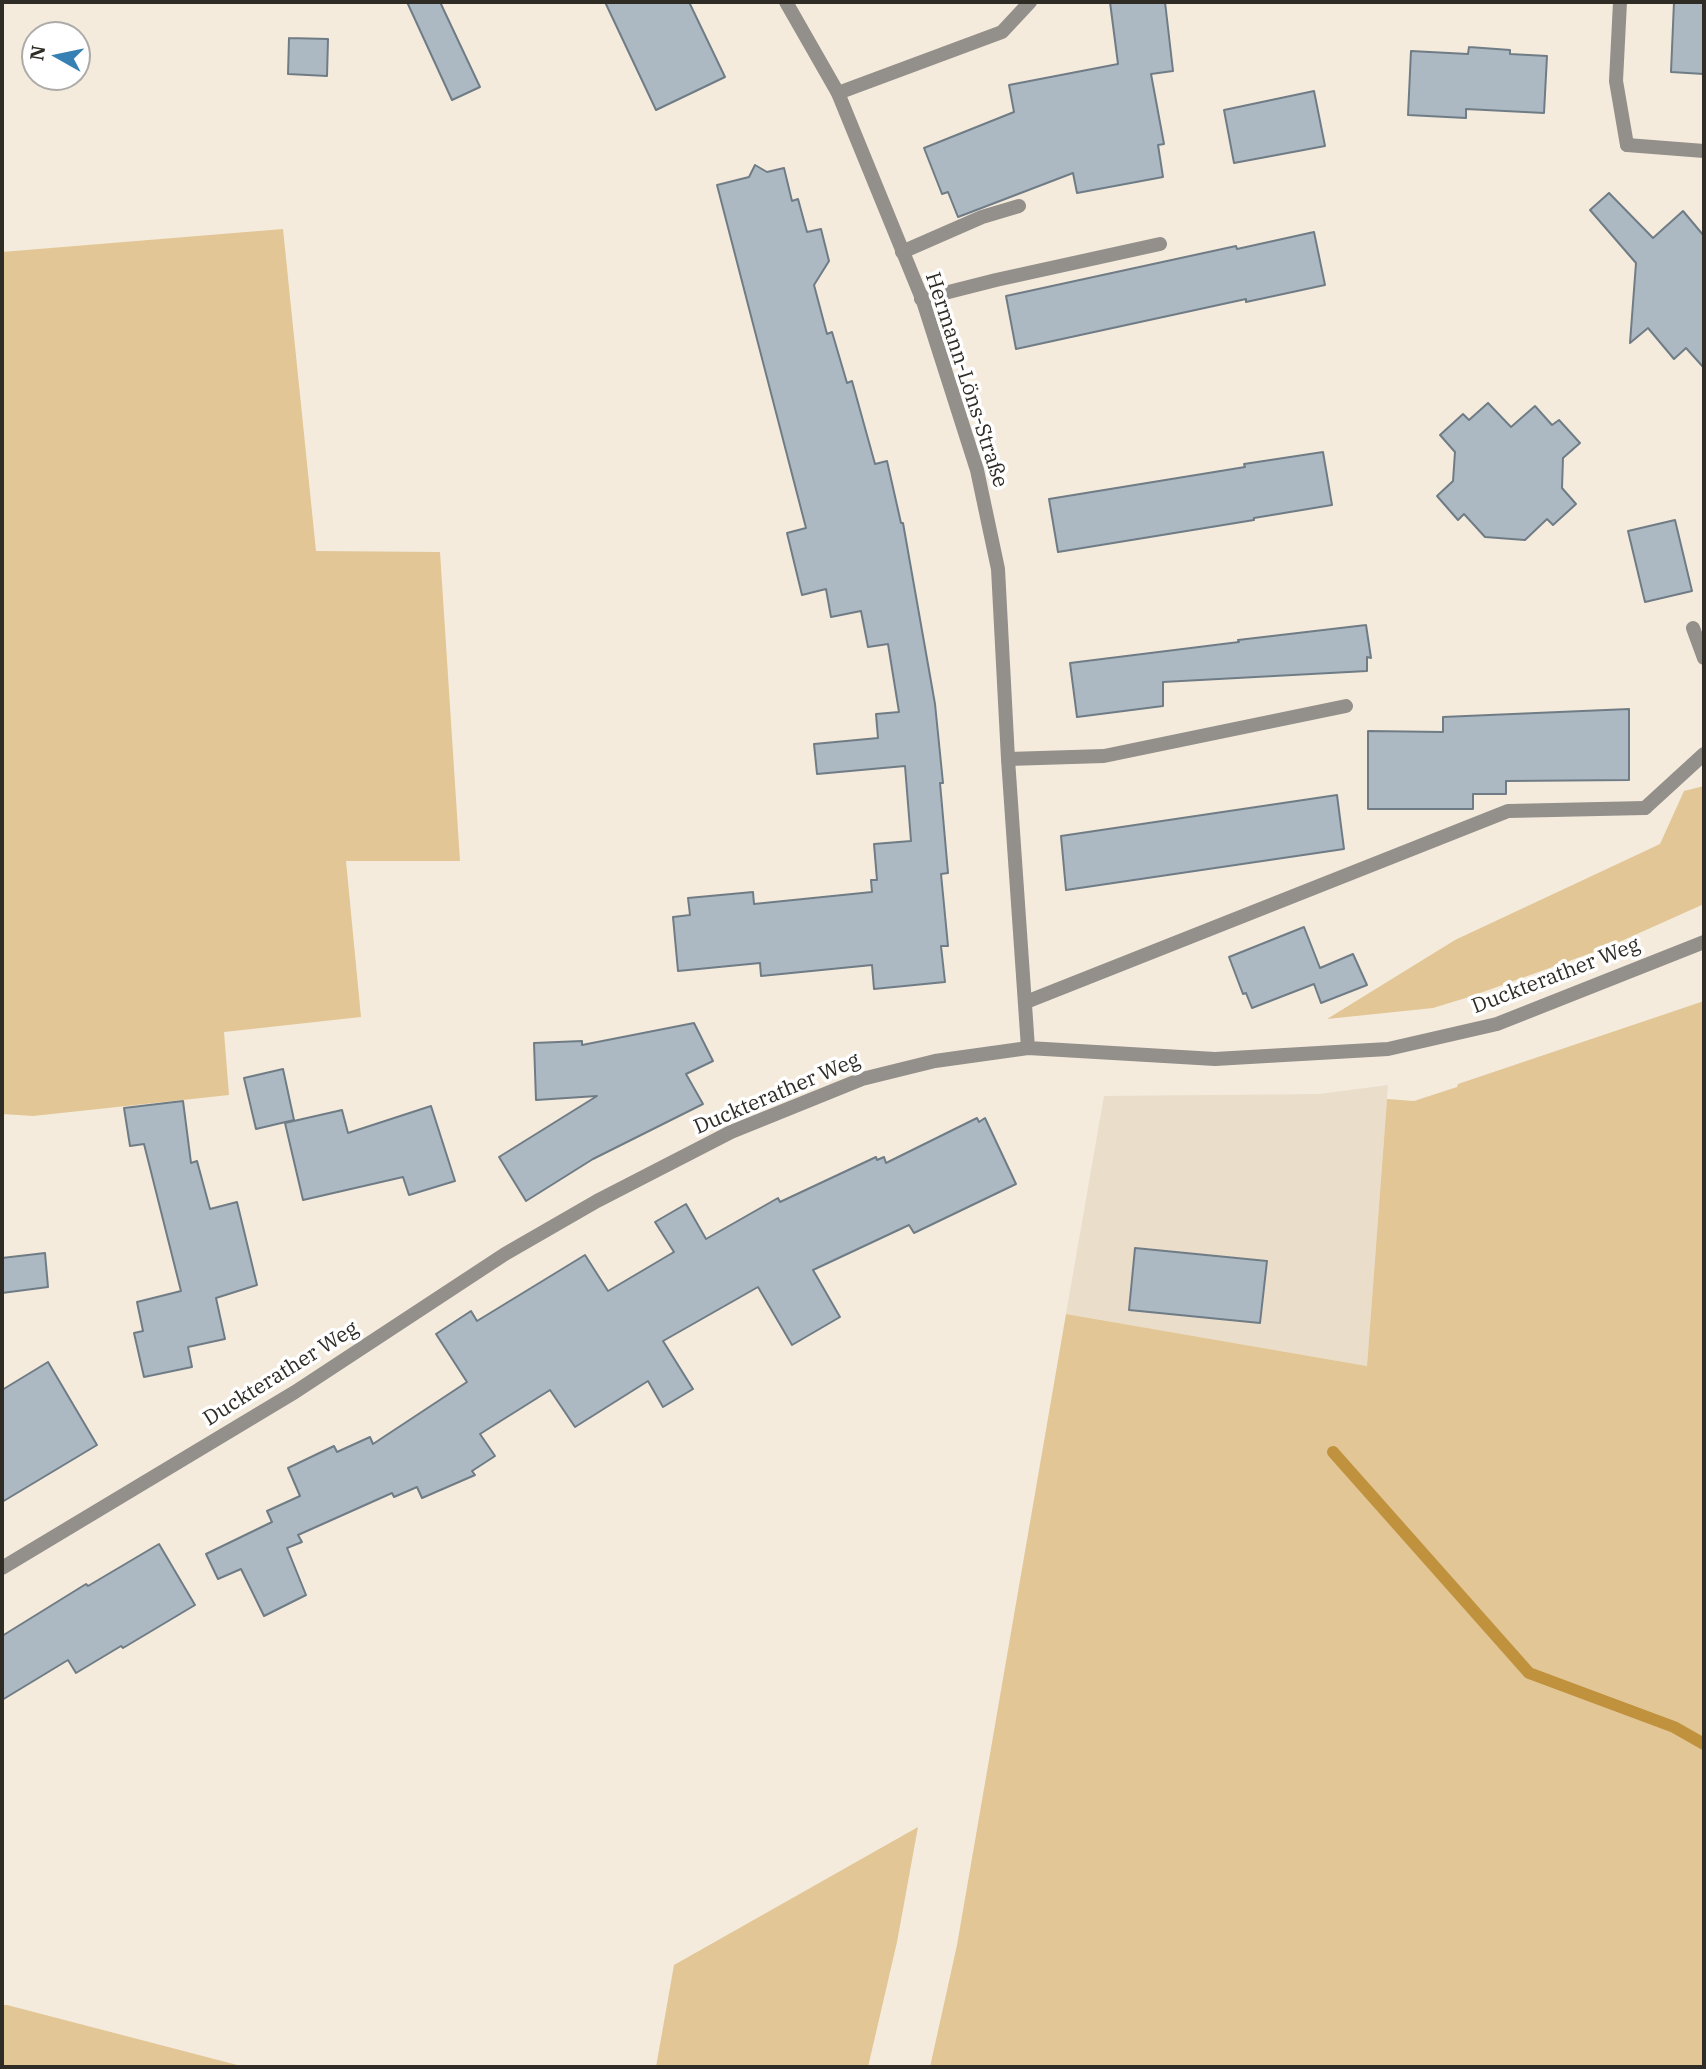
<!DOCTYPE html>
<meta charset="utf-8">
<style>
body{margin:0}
#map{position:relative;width:1706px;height:2069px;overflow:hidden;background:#f4ebdd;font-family:"IBM Plex Serif",serif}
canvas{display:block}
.frame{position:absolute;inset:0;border:4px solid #2f2c26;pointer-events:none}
.north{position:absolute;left:21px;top:21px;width:70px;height:70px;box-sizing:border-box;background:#fff;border:2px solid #acaba8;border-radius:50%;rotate:279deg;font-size:19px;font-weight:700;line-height:28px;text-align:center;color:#2f2c26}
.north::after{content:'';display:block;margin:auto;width:24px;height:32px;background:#3680b4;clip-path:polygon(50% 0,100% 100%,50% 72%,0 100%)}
</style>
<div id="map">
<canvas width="1706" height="2069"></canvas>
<div class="frame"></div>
<div class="north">N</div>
</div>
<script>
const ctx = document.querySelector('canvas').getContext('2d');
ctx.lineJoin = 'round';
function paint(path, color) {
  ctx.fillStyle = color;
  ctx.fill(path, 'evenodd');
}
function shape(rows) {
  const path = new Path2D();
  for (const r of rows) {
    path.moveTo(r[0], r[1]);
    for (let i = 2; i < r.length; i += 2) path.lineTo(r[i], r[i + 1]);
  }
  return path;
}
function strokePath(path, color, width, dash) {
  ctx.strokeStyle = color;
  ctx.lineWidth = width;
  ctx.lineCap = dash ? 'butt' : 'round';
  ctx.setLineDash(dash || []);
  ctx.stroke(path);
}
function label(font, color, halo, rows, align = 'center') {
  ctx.font = font + ' "IBM Plex Serif",serif';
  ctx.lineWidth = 7;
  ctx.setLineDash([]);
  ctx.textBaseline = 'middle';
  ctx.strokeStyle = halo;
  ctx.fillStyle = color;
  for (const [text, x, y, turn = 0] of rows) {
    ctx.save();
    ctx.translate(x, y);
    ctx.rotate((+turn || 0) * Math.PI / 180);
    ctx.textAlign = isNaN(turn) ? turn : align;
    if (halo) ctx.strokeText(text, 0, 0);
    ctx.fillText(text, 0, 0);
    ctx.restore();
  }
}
const built = shape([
 [1388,1085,1367,1366,1066,1314,1104,1096,1319,1094]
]);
const green = shape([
 [283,229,316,551,440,552,460,861,346,861,361,1017,224,1032,229,1095,33,1116,2,1114,2,252],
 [1704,786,1704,904,1608,947,1469,997,1433,1008,1327,1019,1455,940,1660,844,1684,791],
 [1704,1001,1704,2067,930,2067,957,1945,1066,1314,1367,1366,1387,1099,1414,1101,1457,1087,1458,1084],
 [918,1827,897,1942,868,2067,656,2067,674,1965],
 [2,2005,7,2005,245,2067,2,2067]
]);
const stream = shape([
 [1333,1452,1529,1673,1674,1727,1704,1744]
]);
const building = shape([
 [407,2,440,2,480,87,452,100,407,2],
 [605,2,689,2,725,77,656,110,605,2],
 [1110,2,1165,2,1173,71,1151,74,1164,144,1158,145,1163,177,1077,193,1073,173,958,217,948,192,942,194,924,148,1014,112,1009,85,1118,64,1110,2],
 [1674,2,1704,2,1704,74,1671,72,1674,2],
 [289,38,328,39,327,76,288,74,289,38],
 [1469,47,1510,50,1510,54,1547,56,1544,113,1466,109,1466,118,1408,115,1411,51,1468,54,1469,47],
 [1314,91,1325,146,1234,163,1224,110,1314,91],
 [755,165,767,172,784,168,792,201,798,199,807,232,821,229,829,261,814,285,827,334,832,332,847,383,852,381,875,464,887,461,901,523,903,523,935,704,943,783,940,783,948,873,941,874,948,946,941,946,945,982,874,989,872,965,761,976,760,963,678,971,673,917,690,915,688,898,753,892,754,904,872,892,871,880,877,880,874,844,911,841,905,766,817,774,814,744,878,738,876,714,899,712,888,644,868,647,861,611,831,617,826,589,802,595,787,533,806,528,717,185,749,177,755,165],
 [1609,193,1653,238,1683,211,1704,236,1704,368,1686,348,1674,359,1648,328,1630,343,1636,263,1590,210,1609,193],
 [1314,232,1325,285,1246,302,1246,299,1016,349,1006,296,1236,246,1237,249,1314,232],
 [1488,403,1511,427,1535,406,1552,425,1559,420,1580,443,1563,458,1562,488,1576,504,1553,525,1547,519,1525,540,1485,537,1464,514,1458,520,1437,496,1453,481,1455,452,1440,435,1463,414,1469,420,1488,403],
 [1323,452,1332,505,1254,518,1254,520,1058,552,1049,499,1245,467,1244,464,1323,452],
 [1675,520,1692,591,1645,602,1628,531,1675,520],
 [1366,625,1371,658,1367,657,1367,671,1163,682,1163,706,1077,717,1070,663,1239,642,1238,640,1366,625],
 [1629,709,1629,780,1506,781,1506,794,1473,794,1473,809,1368,809,1368,731,1443,732,1443,717,1629,709],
 [1337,795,1344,849,1066,890,1061,836,1337,795],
 [1304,927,1320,968,1353,954,1367,985,1321,1003,1314,984,1252,1008,1246,993,1243,994,1229,957,1304,927],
 [694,1023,713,1061,686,1074,703,1104,593,1159,526,1201,499,1157,597,1096,536,1100,534,1043,582,1041,582,1045,694,1023],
 [283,1069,294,1120,256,1129,244,1078,283,1069],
 [183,1101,191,1163,197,1161,210,1209,237,1202,257,1285,216,1298,225,1339,188,1347,192,1367,144,1377,134,1333,143,1331,137,1302,181,1291,144,1144,130,1146,124,1108,183,1101],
 [431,1106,455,1181,409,1195,403,1177,303,1200,285,1123,342,1110,348,1133,431,1106],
 [977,1118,979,1122,985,1118,1016,1184,914,1233,909,1225,813,1270,840,1317,792,1345,758,1287,663,1341,693,1389,663,1407,648,1381,575,1427,550,1390,480,1434,495,1456,472,1471,475,1475,422,1498,417,1487,394,1497,392,1493,298,1535,302,1542,287,1548,306,1595,264,1616,241,1569,218,1579,206,1554,272,1522,267,1511,300,1496,288,1468,334,1446,337,1452,370,1437,373,1444,467,1382,436,1334,471,1311,477,1321,585,1255,608,1291,674,1252,655,1222,686,1204,706,1239,778,1198,780,1202,876,1157,877,1160,884,1157,886,1163,977,1118],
 [1135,1248,1267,1261,1260,1323,1129,1310,1135,1248],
 [45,1253,48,1287,2,1293,2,1258,45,1253],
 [48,1362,97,1445,2,1502,2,1390,48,1362],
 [159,1544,195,1605,123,1648,121,1646,76,1673,68,1660,2,1700,2,1636,86,1584,88,1586,159,1544]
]);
const service = shape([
 [1627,145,1704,151],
 [902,252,982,217,1019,206],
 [921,299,996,280,1160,244],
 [1693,628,1704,658],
 [1008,759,1104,756,1346,706],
 [1645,808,1704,754]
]);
const minor = shape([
 [1620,2,1616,81,1627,145],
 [838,93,1002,32,1030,2],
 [1026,1002,1508,811,1645,808]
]);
const tertiary = shape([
 [786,2,838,93,923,301,977,470,998,569,1008,759,1028,1048],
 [2,1568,295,1392,505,1254,597,1201,731,1132,862,1079,935,1061,1028,1048,1215,1059,1388,1049,1497,1024,1704,942]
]);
const streetNames = [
 ["Hermann-Löns-Straße",966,380,72],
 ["Duckterather Weg",1556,976,-21],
 ["Duckterather Weg",777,1094,-23],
 ["Duckterather Weg",281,1374,-32]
];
paint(built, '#eaddca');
paint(green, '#e2c696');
strokePath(stream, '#c0923d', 12);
paint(building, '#acb9c3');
strokePath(building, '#707c85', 2);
strokePath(service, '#938f8a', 14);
strokePath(minor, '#938f8a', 14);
strokePath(tertiary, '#938f8a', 14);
label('21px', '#2f2c26', '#fff', streetNames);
</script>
